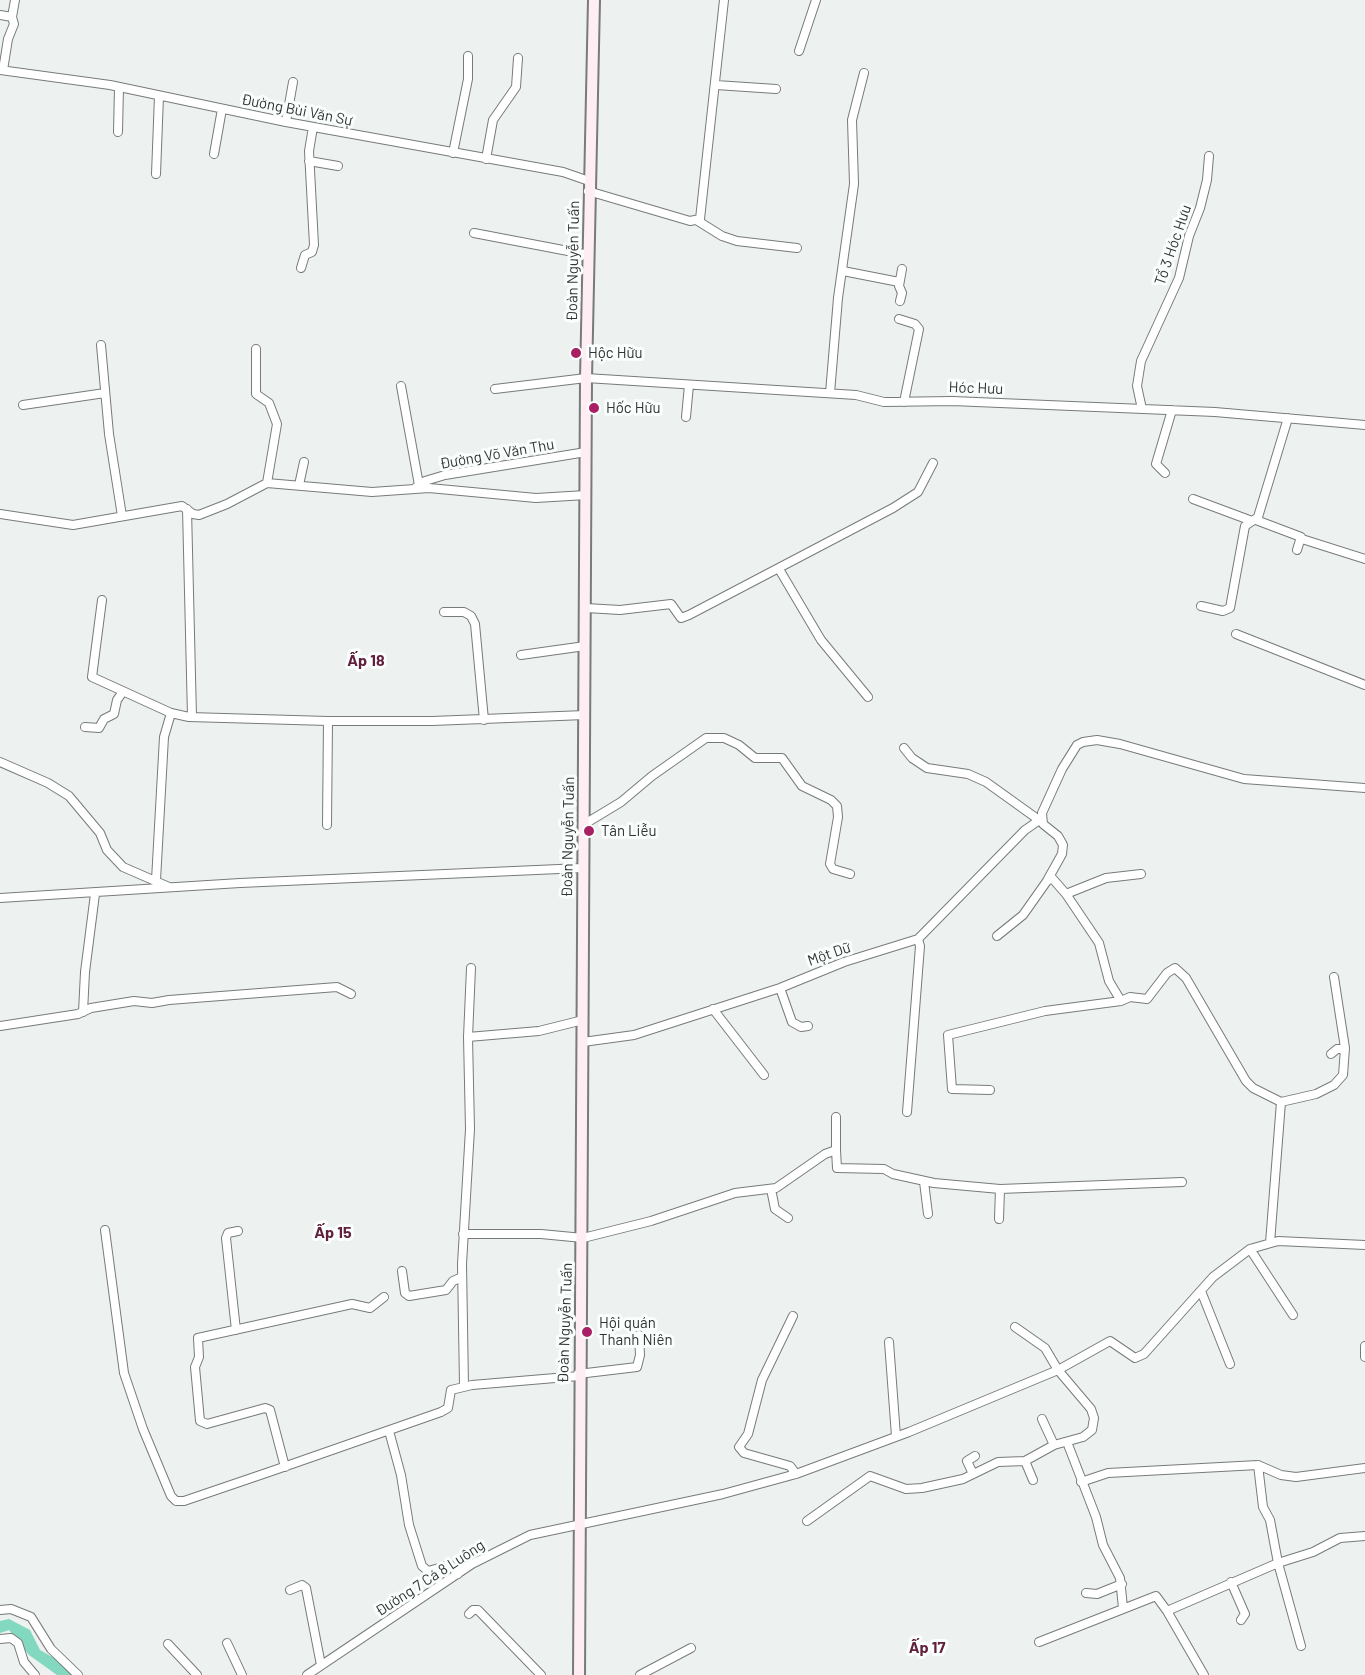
<!DOCTYPE html>
<meta charset="utf-8">
<style>
body{margin:0}
canvas{display:block;background:#edf1ef}
</style>
<canvas width="1365" height="1675"></canvas>
<script>
const ctx = document.querySelector('canvas').getContext('2d');
ctx.lineJoin = 'round';
function paint(path, color) {
  ctx.fillStyle = color;
  ctx.fill(path, 'evenodd');
}
function shape(rows) {
  const path = new Path2D();
  for (const r of rows) {
    path.moveTo(r[0], r[1]);
    for (let i = 2; i < r.length; i += 2) path.lineTo(r[i], r[i + 1]);
  }
  return path;
}
function strokePath(path, color, width, dash) {
  ctx.strokeStyle = color;
  ctx.lineWidth = width;
  ctx.lineCap = dash ? 'butt' : 'round';
  ctx.setLineDash(dash || []);
  ctx.stroke(path);
}
function label(font, color, halo, rows, align = 'center') {
  ctx.font = font + ' Barlow,sans-serif';
  ctx.lineWidth = 6;
  ctx.setLineDash([]);
  ctx.textBaseline = 'middle';
  ctx.strokeStyle = halo;
  ctx.fillStyle = color;
  for (const [text, x, y, turn = 0] of rows) {
    ctx.save();
    ctx.translate(x, y);
    ctx.rotate((+turn || 0) * Math.PI / 180);
    ctx.textAlign = isNaN(turn) ? turn : align;
    if (halo) ctx.strokeText(text, 0, 0);
    ctx.fillText(text, 0, 0);
    ctx.restore();
  }
}
const water = shape([
 [9,1619,30,1630,40,1650,61,1662,72,1675,57,1675,29,1655,9,1630,0,1633,0,1621]
]);
const minor = shape([
 [0,15,12,17,14,24,8,39,3,70],
 [12,17,15,0],
 [799,51,816,0],
 [0,70,110,85,286,122,563,172,589,181],
 [716,85,776,89],
 [286,122,293,82],
 [118,132,119,87],
 [453,153,468,79,468,56],
 [214,154,222,109],
 [486,159,493,120,516,87,518,58],
 [309,161,338,166],
 [156,174,159,96],
 [588,191,690,221,700,219,724,0],
 [698,221,722,236,737,241,797,248],
 [474,233,589,255],
 [301,268,305,255,312,252,314,245,309,151,313,127],
 [843,271,899,282],
 [900,301,902,293,899,286,902,269],
 [899,319,915,324,919,329,904,402],
 [101,345,109,434,122,516],
 [256,349,256,394,269,403,277,424,267,483],
 [401,386,419,485],
 [495,389,586,378,856,395,884,402,952,401,1215,412,1365,425],
 [830,393,838,298,854,184,852,120,864,73],
 [23,405,105,393],
 [1142,409,1137,386,1141,361,1179,278,1189,236,1200,208,1207,180,1209,156],
 [686,417,689,385],
 [1165,473,1156,464,1172,410],
 [299,485,304,462],
 [415,488,425,481,445,475,586,452],
 [1193,499,1252,521],
 [187,509,192,717],
 [0,514,73,525,182,506,193,514,199,515,227,504,267,483,372,492,429,488,536,498,586,495],
 [1256,520,1301,537,1297,550],
 [1302,539,1365,559],
 [779,569,821,640,868,697],
 [102,600,92,677,171,713,189,717,328,721,432,721,585,715],
 [1201,606,1223,611,1230,608,1245,526,1258,517,1288,418],
 [586,608,620,610,671,604,681,618,689,615,893,508,918,492,933,463],
 [444,612,464,612,471,616,475,624,484,720],
 [1236,634,1365,685],
 [521,655,585,646],
 [85,727,99,728,104,719,114,714,117,700,122,693],
 [904,748,912,758,927,768,968,774,986,782,1039,820],
 [0,762,48,783,69,796,100,833,107,850,123,867,169,887],
 [327,825,328,721],
 [583,825,621,802,652,776,706,738,724,738,739,745,755,758,782,758,802,786,831,800,837,806,838,817,830,864,833,869,850,874],
 [1048,879,1062,854,1063,845,1058,836,1043,824,1042,813,1062,769,1077,745,1083,742,1097,740,1120,744,1244,779,1365,788],
 [156,880,164,737,171,713],
 [1066,894,1106,878,1141,874],
 [0,898,240,883,582,868],
 [997,936,1023,915,1047,881,1052,878,1066,894,1099,943,1109,981,1121,1001],
 [780,988,792,1022,801,1027,808,1026],
 [713,1009,764,1075],
 [83,1012,85,972,95,894],
 [0,1026,78,1014,91,1008,134,1001,152,1003,169,1000,337,987,351,994],
 [468,1037,539,1031,583,1020],
 [583,1042,634,1035,780,988,844,962,918,939,1025,830,1041,819],
 [1331,1054,1337,1049,1345,1049],
 [990,1090,952,1089,948,1035,1045,1011,1121,1001,1130,997,1147,999,1167,973,1175,968,1186,978,1246,1081,1253,1088,1281,1102,1270,1243],
 [1281,1102,1316,1094,1334,1085,1343,1075,1345,1048,1334,977],
 [907,1112,920,946,918,939],
 [836,1117,836,1150],
 [924,1182,928,1214],
 [771,1189,775,1209,788,1218],
 [999,1219,1000,1189],
 [105,1230,124,1373,143,1429,171,1496,176,1501,184,1501,272,1471,441,1412,448,1408,451,1390,472,1385,579,1376],
 [463,1234,541,1234,583,1238,651,1221,735,1193,776,1188,825,1154,836,1150,837,1168,884,1169,893,1174,934,1183,1000,1189,1182,1182],
 [1250,1249,1293,1315],
 [402,1271,405,1293,409,1296,446,1290,453,1281,462,1277],
 [1201,1291,1230,1364],
 [793,1316,762,1380,748,1434,739,1447,744,1453,790,1466,796,1474],
 [1015,1327,1045,1348,1058,1370,1091,1409,1094,1418,1092,1430,1083,1437,1054,1445,1025,1461,1033,1480],
 [236,1330,226,1238,228,1233,238,1231],
 [889,1342,896,1436],
 [1365,1346,1365,1357],
 [578,1374,637,1367,640,1355,639,1335],
 [464,1386,462,1264,470,1129,468,1037,471,968],
 [1042,1419,1054,1445],
 [389,1431,401,1475,409,1525,422,1566,428,1571,450,1565,458,1574],
 [1067,1442,1096,1517,1103,1545,1120,1578,1123,1608],
 [1258,1465,1281,1475,1296,1477,1365,1468],
 [285,1467,270,1410,265,1408,207,1424,200,1421,195,1367,199,1357,198,1338,352,1304,370,1308,384,1297],
 [973,1474,967,1461,975,1456],
 [1081,1482,1108,1473,1258,1465,1263,1507,1270,1520,1278,1563,1301,1646],
 [807,1521,870,1476,906,1489,922,1488,963,1479,998,1462,1025,1461],
 [1231,1582,1245,1614,1241,1620],
 [290,1590,302,1585,306,1588,321,1665],
 [1086,1593,1097,1594,1122,1584],
 [0,1610,11,1609,31,1617,51,1649,78,1675],
 [469,1614,473,1610,478,1610,541,1675],
 [0,1639,11,1638,18,1643,24,1662,35,1675],
 [1039,1642,1156,1596,1167,1611],
 [227,1643,242,1675],
 [168,1644,197,1675],
 [307,1675,472,1564,530,1535,723,1494,796,1474,909,1432,1058,1370,1110,1341,1135,1358,1144,1354,1213,1277,1250,1249,1278,1241,1365,1245],
 [640,1675,691,1648],
 [1204,1675,1167,1611,1278,1563,1313,1552,1340,1538,1365,1536]
]);
const secondary = shape([
 [579,1675,586,378,594,0]
]);
const markers = [
 [576,353,6,"#a91f64"],
 [594,408,6,"#a91f64"],
 [589,831,6,"#a91f64"],
 [587,1332,6,"#a91f64"]
];
const streetNames = [
 ["Đường Bùi Văn Sự",297,110,11],
 ["Tổ 3 Hóc Hưu",1173,245,-71],
 ["Đoàn Nguyễn Tuấn",573,261,-89],
 ["Hóc Hưu",976,388,2],
 ["Đường Võ Văn Thu",497,454,-10],
 ["Đoàn Nguyễn Tuấn",568,837,-89],
 ["Một Dữ",829,954,-19],
 ["Đoàn Nguyễn Tuấn",565,1323,-88],
 ["Đường 7 Cá 8 Luông",430,1578,-33]
];
const poiNames = [
 ["Hộc Hữu",588,353],
 ["Hốc Hữu",606,408],
 ["Tân Liễu",601,831],
 ["Hội quán",599,1323],
 ["Thanh Niên",599,1340]
];
const neighbourhoodNames = [
 ["Ấp 18",366,661],
 ["Ấp 15",333,1233],
 ["Ấp 17",927,1648]
];
paint(water, '#83d8c0');
strokePath(minor, '#777b7a', 10);
strokePath(secondary, '#777b7a', 14);
strokePath(minor, '#fff', 8);
strokePath(secondary, '#feeef3', 10);
for (const [x, y, r, color] of markers) {
  const dot = new Path2D();
  dot.arc(x, y, r, 0, 2 * Math.PI);
  ctx.fillStyle = color;
  ctx.fill(dot);
  strokePath(dot, '#fafefd', 2);
}
label('15px', '#323433', '#fafefd', streetNames);
label('15px', '#323433', '#fafefd', poiNames, 'left');
label('bold 16px', '#62203d', '#fafefd', neighbourhoodNames);
</script>
